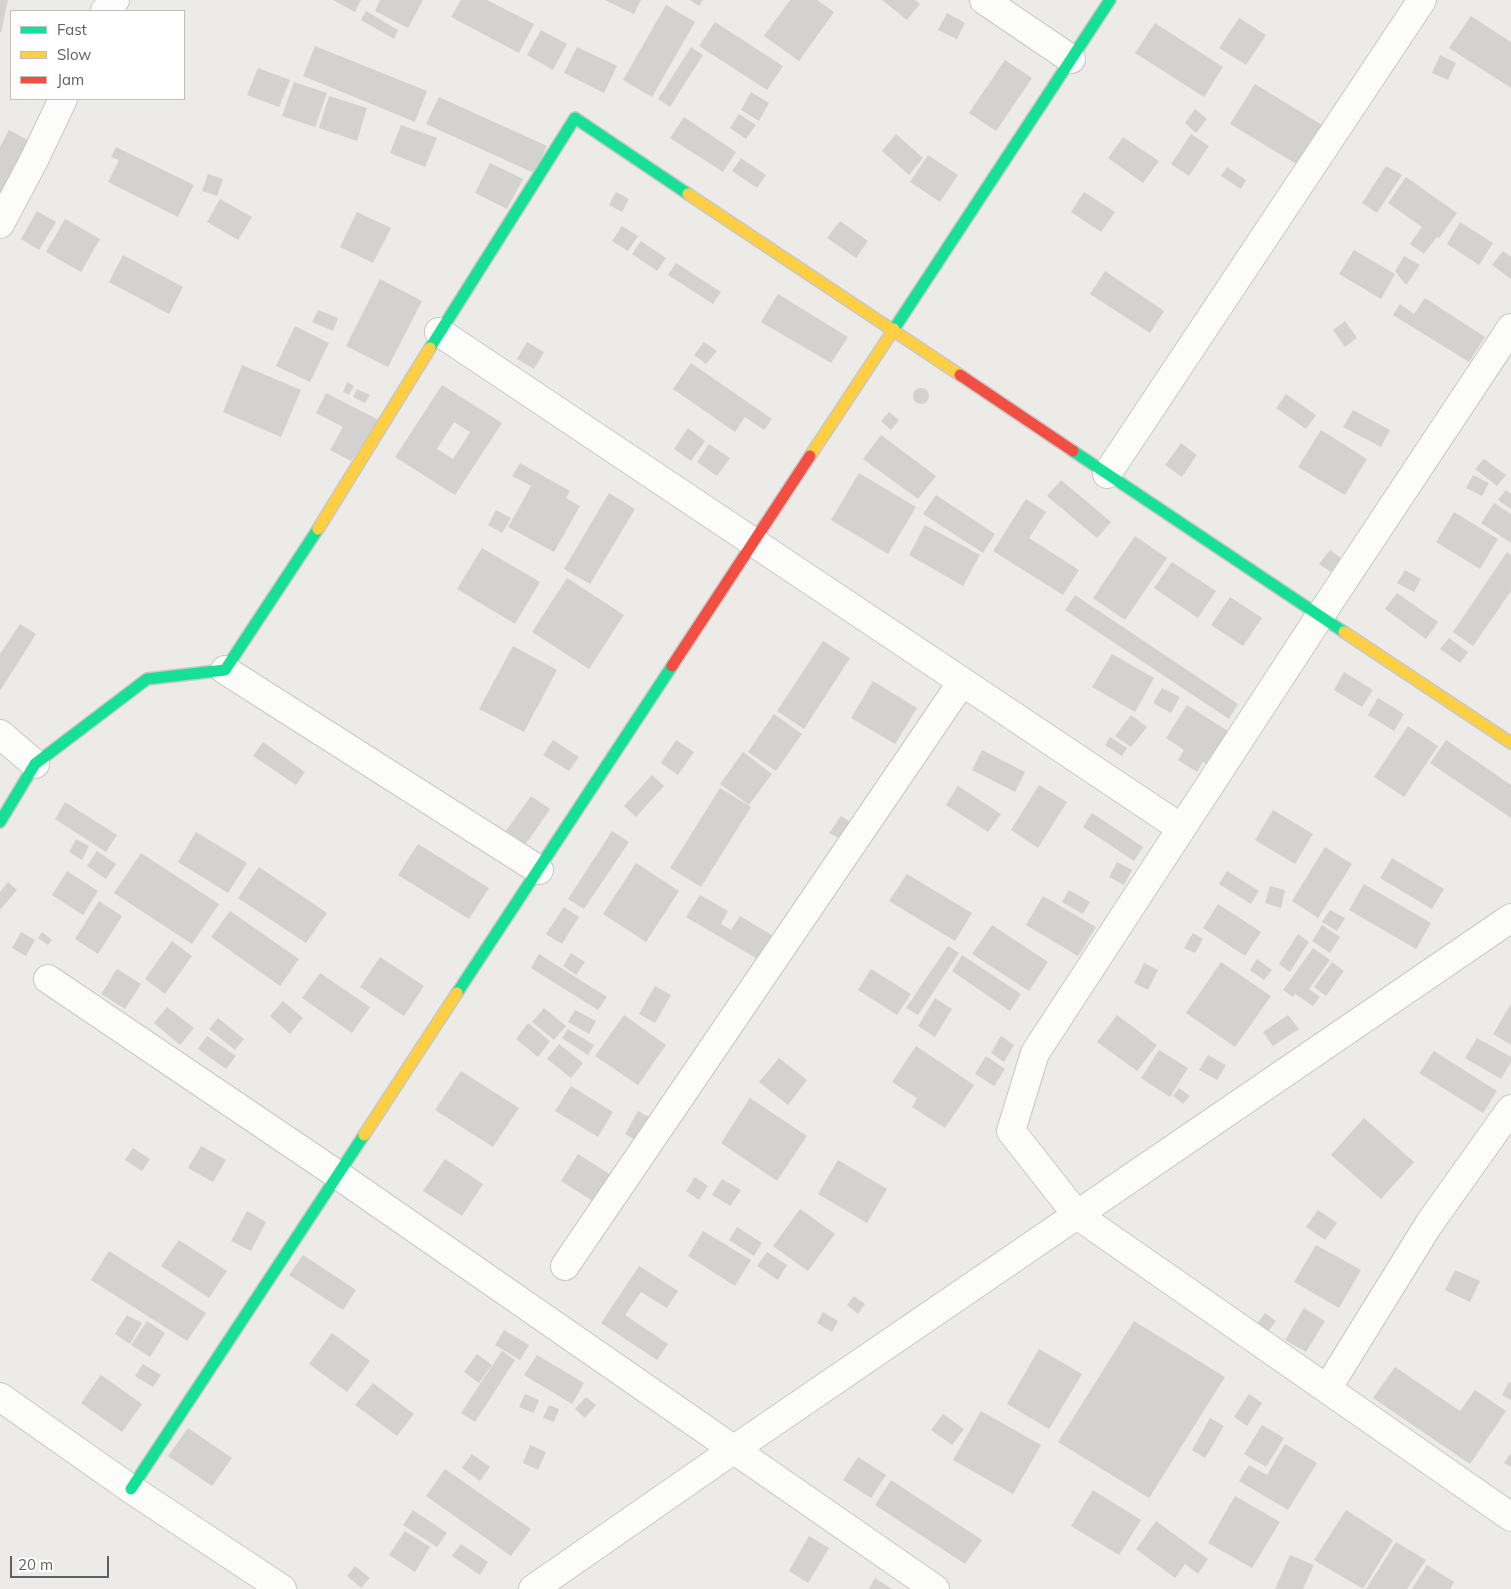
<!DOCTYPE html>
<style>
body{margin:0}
#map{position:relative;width:1511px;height:1589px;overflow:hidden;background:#ecebe7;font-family:Mulish,sans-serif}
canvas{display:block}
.legend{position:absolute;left:10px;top:10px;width:175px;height:90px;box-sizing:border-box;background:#fff;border:1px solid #bebfc1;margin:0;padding:6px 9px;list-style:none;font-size:15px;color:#5d6064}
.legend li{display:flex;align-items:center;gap:10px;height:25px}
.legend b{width:25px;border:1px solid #bebfc1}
.scale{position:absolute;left:10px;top:1556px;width:99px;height:22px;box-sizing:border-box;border:2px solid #5d6064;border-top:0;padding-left:6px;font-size:15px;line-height:18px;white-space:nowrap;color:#5d6064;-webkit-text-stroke:4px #fff;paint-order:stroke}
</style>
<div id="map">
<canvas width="1511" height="1589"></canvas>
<ul class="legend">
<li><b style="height:6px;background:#16e098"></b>Fast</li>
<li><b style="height:6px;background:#ffcf43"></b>Slow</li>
<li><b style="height:6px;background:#f24e42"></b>Jam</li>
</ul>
<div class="scale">20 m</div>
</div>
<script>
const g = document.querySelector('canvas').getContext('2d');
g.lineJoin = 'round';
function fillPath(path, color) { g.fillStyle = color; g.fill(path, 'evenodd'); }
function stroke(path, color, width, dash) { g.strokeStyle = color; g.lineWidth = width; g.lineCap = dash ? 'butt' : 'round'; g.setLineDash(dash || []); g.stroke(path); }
const building = new Path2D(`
 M0,0H8L1,32H0Z
 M333,0H361L355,12Z
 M380,0H423L408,28L375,11Z
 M461,0H487L534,24L519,53L451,17Z
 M605,0H641L634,14Z
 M690,0H703L699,6Z
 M790,0H817L834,12L799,61L764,36Z
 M882,0H915L920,4L907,20Z
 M666,5L695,22L652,97L623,80Z
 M366,11L398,30L394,39L361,20Z
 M947,13L965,23L957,39L938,30Z
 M1471,16L1511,42V88L1449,48Z
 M1239,18L1266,35L1246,65L1219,48Z
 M715,22L783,66L767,90L699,46Z
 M1155,23L1223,67L1204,97L1135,53Z
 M541,30L567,44L553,70L527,55Z
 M315,46L427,91L415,122L303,76Z
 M577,47L617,66L604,93L564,73Z
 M691,47L703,55L670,107L658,99Z
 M1440,55L1456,63L1448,80L1432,73Z
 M1005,60L1032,78L996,131L969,113Z
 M258,68L290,80L279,107L247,95Z
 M294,82L327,93L315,127L282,116Z
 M1255,84L1322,125L1298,165L1230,124Z
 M751,92L769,103L759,121L741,110Z
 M329,96L367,108L357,141L319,128Z
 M439,97L547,146L534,173L426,124Z
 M1195,109L1207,119L1196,133L1185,123Z
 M739,114L756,125L746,139L730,128Z
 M684,117L736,152L723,172L670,138Z
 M401,125L437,138L425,167L390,153Z
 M9,130L37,145L0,210V147Z
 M896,134L923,158L909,175L882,151Z
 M1191,134L1209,146L1189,176L1171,164Z
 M1123,137L1159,161L1143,183L1108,158Z
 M116,147L194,185L178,217L108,182L119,160L111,157Z
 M928,155L958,175L940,202L910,182Z
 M741,158L766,175L757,188L732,171Z
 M490,163L523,179L507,209L475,193Z
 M1386,166L1402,175L1377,213L1362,203Z
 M1227,167L1246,180L1241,189L1221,176Z
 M208,174L223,179L217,196L202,191Z
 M1406,177L1457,213L1439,238L1437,237L1424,254L1410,244L1422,227L1388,203Z
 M616,192L629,199L622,212L609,205Z
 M1084,192L1115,212L1101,232L1071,212Z
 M220,199L252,217L238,240L207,222Z
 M37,211L56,222L39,250L21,239Z
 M357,212L391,228L373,263L340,247Z
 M65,219L100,239L81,272L46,252Z
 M840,221L868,241L856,258L827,238Z
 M1460,222L1493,243L1479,265L1447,244Z
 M622,226L638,236L628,251L612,241Z
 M641,241L666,258L657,271L632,254Z
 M1354,250L1395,274L1381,299L1339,274Z
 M1503,251L1511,257V279L1492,265Z
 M123,255L183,287L169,314L109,282Z
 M1404,256L1420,265L1406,285L1395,271Z
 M676,263L721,292L713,304L668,275Z
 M1105,271L1164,311L1150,333L1090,294Z
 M380,279L422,301L388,367L346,346Z
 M778,294L848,337L831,363L761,322Z
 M1425,298L1485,337L1469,362L1393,315L1400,304L1414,314Z
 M318,310L338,318L333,331L312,322Z
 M1345,321L1357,338L1345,347L1333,330Z
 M295,326L329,343L310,382L276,366Z
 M527,342L544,352L534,369L517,359Z
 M704,342L717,351L706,364L694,355Z
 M691,363L772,419L764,430L745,417L735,432L673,389Z
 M242,365L301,390L281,437L223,412Z
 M347,382L354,386L349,395L343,392Z
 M442,385L502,423L455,495L395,457ZM454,422L470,432L453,459L437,449Z
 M913 396a8 8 0 1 1 16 0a8 8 0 1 1-16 0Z
 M357,389L370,395L365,403L353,397Z
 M326,393L379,420L351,461L330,450L343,427L316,413Z
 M1286,394L1316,415L1306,429L1276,408Z
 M1353,410L1390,430L1381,447L1343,427Z
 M889,412L899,420L891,430L881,421Z
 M688,428L705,441L691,461L674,449Z
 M1321,430L1367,459L1345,495L1298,467Z
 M881,435L936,476L918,499L863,459Z
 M1181,443L1197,455L1182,477L1165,465Z
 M709,444L730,458L717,476L697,462Z
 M1484,459L1506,475L1497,486L1475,469Z
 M520,463L570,491L566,498L580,506L554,552L508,527L531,486L512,476Z
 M859,473L916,507L888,554L831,520Z
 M1473,475L1489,483L1482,496L1466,488Z
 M1061,480L1111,522L1097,538L1047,496Z
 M1506,490L1511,494V509L1498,500Z
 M609,493L635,509L590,584L564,569Z
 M936,495L995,534L983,553L923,514Z
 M1026,499L1046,512L1029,538L1079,570L1063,595L993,551Z
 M1494,503L1511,514V543L1481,523Z
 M496,510L511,518L502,533L488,525Z
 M1454,512L1498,539L1480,569L1436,542Z
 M925,525L980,555L963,586L909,555Z
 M1135,536L1167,558L1125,620L1093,598Z
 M482,548L540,582L515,624L457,589Z
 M1330,550L1341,558L1331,572L1319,564Z
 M1507,552L1511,555V591L1473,646L1453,632Z
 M1172,562L1216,591L1198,618L1154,588Z
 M1405,570L1421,579L1414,592L1397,583Z
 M567,578L624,615L589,669L532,632Z
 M1397,593L1438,622L1426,639L1385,609Z
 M1075,595L1238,704L1229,719L1065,610Z
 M1230,597L1262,618L1243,646L1211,625Z
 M20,624L36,634L0,691V654Z
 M1449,638L1468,652L1460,663L1440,649Z
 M823,641L850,658L804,729L777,711Z
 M513,646L557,670L524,732L479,709Z
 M1112,654L1154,678L1135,712L1092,687Z
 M1344,672L1373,690L1362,707L1334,690Z
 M873,681L917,708L895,744L851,718Z
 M1162,688L1180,697L1171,713L1153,703Z
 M1378,698L1404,714L1394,731L1368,715Z
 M1187,705L1231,733L1210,766L1203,762L1197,772L1178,760L1184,750L1166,738Z
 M774,714L802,734L776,771L748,752Z
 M1131,715L1147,727L1131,747L1115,736Z
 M1408,726L1438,746L1404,797L1374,777Z
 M1110,737L1127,748L1122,756L1105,745Z
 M553,740L579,757L569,771L543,755Z
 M676,740L694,752L678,775L661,763Z
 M1446,740L1511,785V818L1430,763Z
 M263,742L305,772L296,785L253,756Z
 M982,750L1025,772L1015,792L972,770Z
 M743,752L772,774L749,805L720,784Z
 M652,775L664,786L636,817L624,806Z
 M1039,785L1067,802L1038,848L1011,830Z
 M958,786L1001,814L988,832L946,805Z
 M720,788L751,807L701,887L670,868Z
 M531,796L550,809L525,845L506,831Z
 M65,802L117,835L106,852L55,819Z
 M1273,810L1313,834L1295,864L1255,840Z
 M1092,813L1143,847L1134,861L1083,827Z
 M841,816L853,824L842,840L829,833Z
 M612,831L629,842L584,909L568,899Z
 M196,832L247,863L228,893L178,862Z
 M76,839L89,846L82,860L69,852Z
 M418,844L489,888L469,919L398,875Z
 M1325,847L1352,864L1318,918L1292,901Z
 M97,851L116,864L106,879L87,866Z
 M141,853L219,904L192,944L114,893Z
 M1392,858L1444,889L1432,909L1380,878Z
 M1117,862L1132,870L1124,885L1109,877Z
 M636,863L679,891L646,942L603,914Z
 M259,867L327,913L306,943L238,898Z
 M67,871L98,891L83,915L52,895Z
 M1227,871L1259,891L1251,904L1219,884Z
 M907,874L972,913L955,941L889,901Z
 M8,882L17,890L0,910V892Z
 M1364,884L1431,923L1416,949L1349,910Z
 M1270,886L1285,890L1281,908L1265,903Z
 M1069,890L1090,902L1083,914L1062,902Z
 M700,895L728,911L721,924L731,930L740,916L780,940L766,964L686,917Z
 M1043,896L1096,927L1078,956L1026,925Z
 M99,901L122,916L98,954L75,939Z
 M1218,904L1261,932L1245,956L1203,928Z
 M564,907L579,917L562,944L546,934Z
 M1330,910L1345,918L1337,931L1322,922Z
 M230,911L299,959L280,986L211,937Z
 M992,925L1048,962L1029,991L972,954Z
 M1322,925L1340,937L1330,953L1312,941Z
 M21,932L35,940L26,956L12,948Z
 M42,932L52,940L48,945L38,938Z
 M1193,933L1203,939L1195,953L1184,948Z
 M1298,934L1309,942L1290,972L1279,964Z
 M172,941L192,956L165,994L145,979Z
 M948,946L959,953L918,1015L906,1008Z
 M1313,948L1330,960L1309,989L1320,997L1313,1006L1295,994L1293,997L1283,990Z
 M571,953L585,962L576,975L563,966Z
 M539,954L607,997L598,1010L531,968Z
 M962,955L1021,994L1010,1011L952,971Z
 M380,957L424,986L404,1016L360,987Z
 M1257,959L1272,970L1264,980L1250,970Z
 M1221,962L1271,996L1235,1047L1186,1013Z
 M1332,962L1344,971L1326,996L1314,987Z
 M1144,963L1158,970L1148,990L1134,983Z
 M117,969L141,984L125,1009L101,994Z
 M871,969L911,994L897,1015L858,990Z
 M320,973L370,1007L352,1033L302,998Z
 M655,986L671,995L655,1023L639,1014Z
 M935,998L952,1009L935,1037L918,1026Z
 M283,1001L303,1018L290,1034L270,1016Z
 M1511,1004V1045L1493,1034Z
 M167,1007L194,1028L180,1045L154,1023Z
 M544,1008L566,1026L554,1040L532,1022Z
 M575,1010L596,1021L589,1034L568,1022Z
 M624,1015L666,1045L638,1085L595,1056Z
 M1117,1015L1157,1045L1137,1071L1097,1042Z
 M1288,1015L1299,1029L1273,1046L1263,1032Z
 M218,1018L244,1039L235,1050L209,1029Z
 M528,1023L550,1041L538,1057L516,1039Z
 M568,1029L594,1045L588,1055L562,1038Z
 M207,1036L236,1056L226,1069L198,1049Z
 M1001,1036L1014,1045L1004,1062L991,1053Z
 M1477,1038L1511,1057V1062L1501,1079L1465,1058Z
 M559,1044L583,1063L571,1078L547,1059Z
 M916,1046L974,1085L945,1128L912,1107L917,1098L892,1082Z
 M1159,1050L1188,1068L1170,1097L1141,1078Z
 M1434,1051L1497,1091L1483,1113L1419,1073Z
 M1208,1055L1226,1065L1217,1080L1199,1070Z
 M986,1056L1005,1069L994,1086L975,1074Z
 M779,1058L807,1080L788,1105L759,1082Z
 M461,1071L519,1108L493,1147L435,1110Z
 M571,1086L613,1112L598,1137L555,1111Z
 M1179,1088L1190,1096L1183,1104L1173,1096Z
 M750,1098L807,1136L777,1181L721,1143Z
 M638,1111L653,1119L639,1142L625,1134Z
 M1364,1118L1414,1162L1381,1199L1331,1155Z
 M201,1146L226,1160L213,1182L188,1168Z
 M133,1148L150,1159L142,1171L125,1160Z
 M578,1154L622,1182L604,1208L561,1181Z
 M445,1159L483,1184L462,1216L423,1191Z
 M838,1160L887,1189L867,1223L818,1194Z
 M695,1177L708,1186L699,1200L686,1191Z
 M722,1179L741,1190L730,1206L712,1195Z
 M800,1209L835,1234L808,1271L773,1246Z
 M1318,1210L1337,1223L1325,1240L1306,1227Z
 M247,1211L266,1222L251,1251L231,1241Z
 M737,1227L762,1243L754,1256L729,1240Z
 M703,1231L751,1260L735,1286L688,1256Z
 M179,1240L227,1271L209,1298L161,1266Z
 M1316,1245L1361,1270L1339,1308L1294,1282Z
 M109,1251L206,1313L187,1341L91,1280Z
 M767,1252L787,1265L778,1280L757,1266Z
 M303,1255L356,1290L343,1310L289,1275Z
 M639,1266L678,1291L667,1308L641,1292L625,1315L668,1344L657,1360L601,1323Z
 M1455,1270L1480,1281L1470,1302L1445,1290Z
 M854,1296L865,1304L858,1314L847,1305Z
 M1304,1308L1325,1321L1306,1352L1285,1340Z
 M823,1312L838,1321L832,1332L817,1323Z
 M1265,1313L1276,1321L1265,1336L1254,1328Z
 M127,1315L142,1323L130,1344L115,1334Z
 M147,1321L165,1333L150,1357L131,1345Z
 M1134,1321L1225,1377L1149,1498L1058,1442Z
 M504,1330L529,1345L520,1360L495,1345Z
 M332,1333L370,1361L347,1392L309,1364Z
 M1039,1349L1082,1374L1049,1429L1007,1404Z
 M502,1351L515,1360L475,1422L461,1413Z
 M477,1354L492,1365L479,1383L464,1372Z
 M537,1355L584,1383L572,1404L524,1375Z
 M143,1364L161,1375L153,1387L135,1376Z
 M1395,1367L1460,1411L1475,1390L1506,1411L1470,1464L1373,1398Z
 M101,1375L142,1404L122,1432L81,1403Z
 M1509,1382L1511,1383V1400L1502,1395Z
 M373,1383L414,1414L397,1436L355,1405Z
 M525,1394L539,1400L534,1413L519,1407Z
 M1249,1394L1262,1403L1247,1426L1234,1417Z
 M586,1397L596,1405L585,1418L575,1409Z
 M549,1405L559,1409L554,1422L543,1418Z
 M981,1411L1041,1445L1013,1494L953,1460Z
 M943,1414L964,1429L952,1445L931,1430Z
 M1210,1418L1224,1426L1205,1458L1192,1450Z
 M1262,1425L1284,1438L1266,1467L1244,1454Z
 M188,1428L232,1458L212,1486L168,1456Z
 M1285,1444L1317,1463L1288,1510L1239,1481L1249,1465L1267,1475Z
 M530,1445L546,1452L538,1470L523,1463Z
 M1511,1453V1467L1504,1463Z
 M472,1454L490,1467L480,1481L462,1468Z
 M858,1457L886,1475L871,1498L843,1480Z
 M445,1469L531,1529L511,1556L426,1496Z
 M891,1480L982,1540L965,1564L875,1505Z
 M1093,1490L1141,1520L1119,1555L1071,1526Z
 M1235,1496L1280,1522L1252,1568L1208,1543Z
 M413,1510L447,1533L437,1547L403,1525Z
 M1346,1510L1393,1540L1363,1589L1314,1560Z
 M1156,1521L1208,1559L1198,1574L1185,1564L1175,1578L1136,1549Z
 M405,1531L430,1547L415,1572L389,1555Z
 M809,1536L829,1548L808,1583L789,1571Z
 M1396,1542L1426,1560L1407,1589H1366Z
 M461,1544L488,1562L480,1575L452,1556Z
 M1290,1555L1314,1565L1303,1589H1275Z
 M1427,1565L1454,1582L1450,1589H1412Z
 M355,1566L370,1578L361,1588L347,1576Z
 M875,1578L892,1589H869Z`);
const street = new Path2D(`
 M984,0L1071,59
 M105,11L115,0
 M0,224L34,160L63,99
 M1511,328L1320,616L1035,1053L1011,1131L1077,1215L1511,1517
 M439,332L1181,828
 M1107,474L1422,0
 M225,670L539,870
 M0,734L35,764
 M48,979L338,1175L935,1589
 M565,1266L962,682
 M1327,1389L1429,1224L1511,1109
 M0,1397L131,1489L282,1589
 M533,1589L733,1450L1511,918`);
const fast = new Path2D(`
 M894,329L1110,0
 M430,348L575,118L688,194
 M1073,451L1344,632
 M0,822L35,764L147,679L225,670L318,529
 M457,993L672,666
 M131,1489L364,1135`);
const slow = new Path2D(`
 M688,194L960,375
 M810,456L894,329
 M318,529L430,348
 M1344,632L1511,743
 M364,1135L457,993`);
const jam = new Path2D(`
 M960,375L1073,451
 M672,666L810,456`);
fillPath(building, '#d3d2d0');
stroke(street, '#c8c7c7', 30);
stroke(fast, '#c7c7c8', 14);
stroke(slow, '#c7c7c8', 14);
stroke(jam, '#c7c7c8', 14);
stroke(street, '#fcfcfb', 28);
stroke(fast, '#16e098', 11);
stroke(slow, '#ffcf43', 11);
stroke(jam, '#f24e42', 11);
</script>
